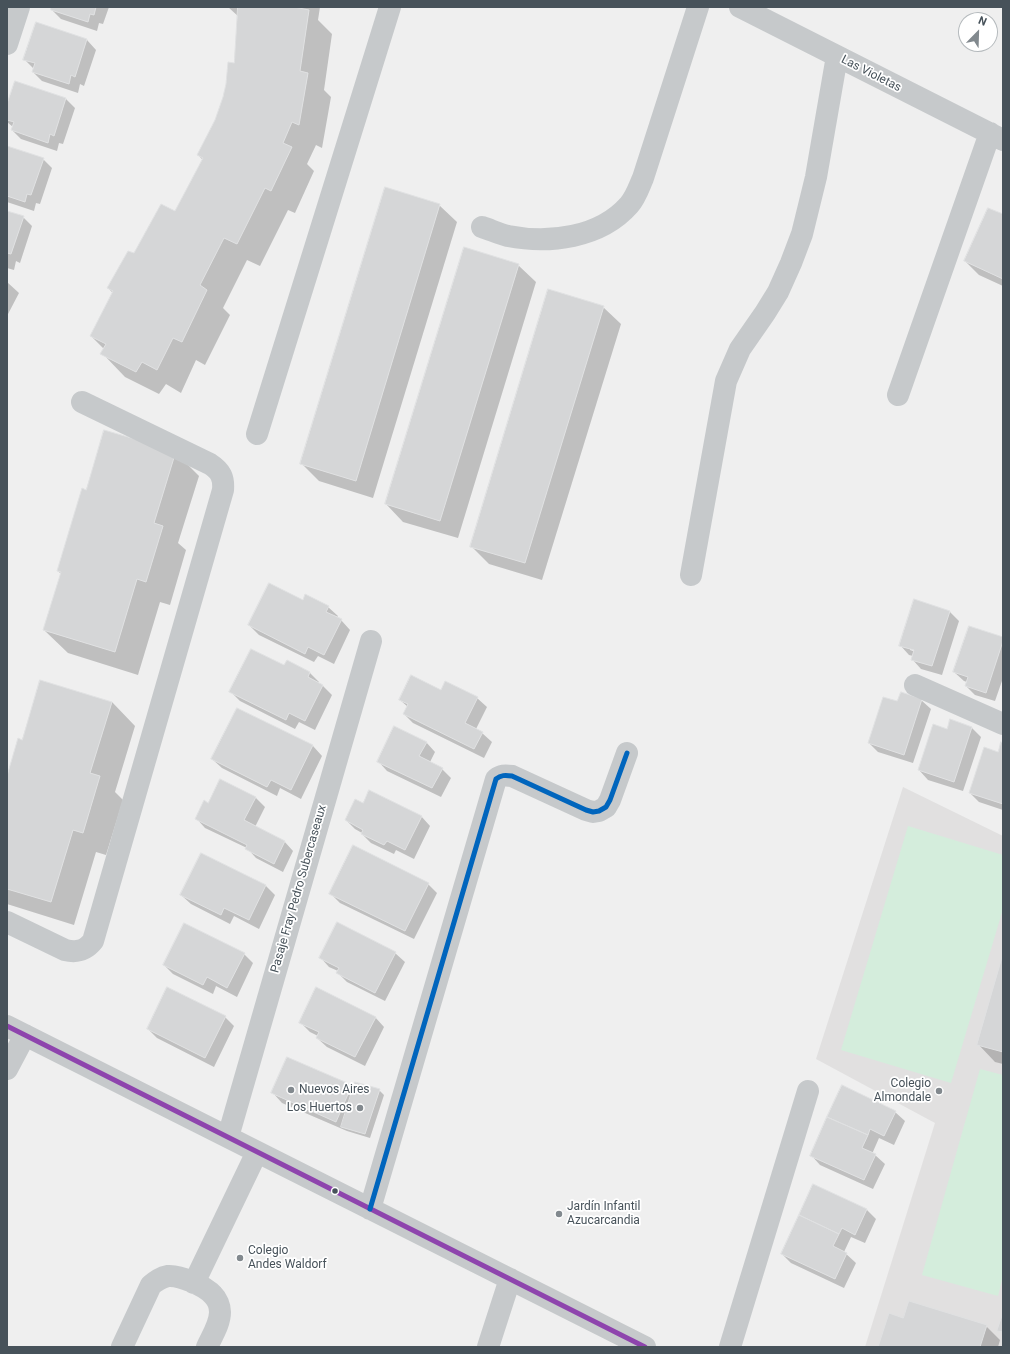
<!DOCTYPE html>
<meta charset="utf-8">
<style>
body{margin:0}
#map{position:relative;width:1010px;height:1354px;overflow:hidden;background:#efefef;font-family:Roboto,sans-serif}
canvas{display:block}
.frame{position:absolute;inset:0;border:8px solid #47525a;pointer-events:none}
.north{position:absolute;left:958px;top:12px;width:40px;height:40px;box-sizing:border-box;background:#fff;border:1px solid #b5babd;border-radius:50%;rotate:23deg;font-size:11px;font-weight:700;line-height:16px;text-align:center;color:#47525a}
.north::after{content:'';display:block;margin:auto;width:14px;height:18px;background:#82898e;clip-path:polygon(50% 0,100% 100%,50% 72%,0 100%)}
</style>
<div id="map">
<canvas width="1010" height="1354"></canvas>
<div class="frame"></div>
<div class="north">N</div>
</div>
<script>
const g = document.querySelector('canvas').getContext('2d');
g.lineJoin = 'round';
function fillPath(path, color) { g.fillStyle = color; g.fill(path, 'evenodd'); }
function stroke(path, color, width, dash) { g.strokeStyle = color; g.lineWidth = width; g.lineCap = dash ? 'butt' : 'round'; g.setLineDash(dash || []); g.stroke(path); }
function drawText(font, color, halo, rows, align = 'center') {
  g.font = font + ' Roboto,sans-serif'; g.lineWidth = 3.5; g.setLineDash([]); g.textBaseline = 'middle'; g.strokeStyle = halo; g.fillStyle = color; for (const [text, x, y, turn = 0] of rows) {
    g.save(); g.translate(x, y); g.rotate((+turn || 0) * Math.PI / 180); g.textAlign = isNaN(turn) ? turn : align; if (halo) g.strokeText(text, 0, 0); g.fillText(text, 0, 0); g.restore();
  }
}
const education = new Path2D(`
 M903,787L1003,836V1347H865L935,1123L816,1059Z`);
const green = new Path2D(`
 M908,826L1003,855V909L951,1083L841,1050Z
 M980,1069L1003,1075V1276L998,1296L922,1275Z`);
const shadow = new Path2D(`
 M52,7H109L103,24L99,23L97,31L61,19L52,10Z
 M228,7H320L318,20L332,34L324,90L331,97L322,148L316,145L307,164L314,171L295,213L288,210L260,266L247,260L223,308L230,315L205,365L196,360L181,393L166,384L159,394L125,377L102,353L104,349L91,336L113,293L108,288L135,255L176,212L203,160L198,155L216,120L235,64L239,17Z
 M36,24L87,40L96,50L84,86L80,84L78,93L42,81L33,72L34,69L25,60Z
 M15,82L66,99L75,108L63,144L59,143L57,151L21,139L12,130L13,127L7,122V108Z
 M7,147L43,159L52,168L40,204L36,203L34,211L7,202Z
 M439,205L457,222L373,498L319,481L301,463Z
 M7,212L23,217L32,226L20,263L16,261L14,270L7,268Z
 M1003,216V286L979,275L965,261Z
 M518,265L536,282L458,538L403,522L386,504Z
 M7,282L19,293L7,316Z
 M603,307L621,324L542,580L489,564L471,546Z
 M175,452L199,476L178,543L186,550L170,605L160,602L138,675L68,653L44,630L61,574L58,571L86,491Z
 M303,601L328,607L338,616L337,618L341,620L350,630L334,664L318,656L314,662L259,635L249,625Z
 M950,612L959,621L942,675L921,669L912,659L913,656L909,655L900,645ZM910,648L919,651V653L910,650Z
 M1003,638V678L995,701L975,695L966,686L967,682L964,681L954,672Z
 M284,667L310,673L319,682L318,684L323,686L332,695L315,730L299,722L295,729L240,701L230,691Z
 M441,691L477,698L487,707L476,729L482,733L492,742L484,758L413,723L404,714L408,707L400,700Z
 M921,700L931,709L913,763L878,752L869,743L898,703Z
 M112,702L135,726L115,792L123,800L106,855L96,852L74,925L7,904V780Z
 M237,709L313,746L322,756L301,799L280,788L277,796L222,768L212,759Z
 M971,727L981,737L963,791L928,780L919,770L948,730Z
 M426,742L435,752L430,762L442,769L451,778L441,797L387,771L378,761Z
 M1003,744V810L979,802L970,793L999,753Z
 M220,781L256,798L265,807L255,827L284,841L293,851L283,872L256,858L247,848L205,828L196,818L209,804Z
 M363,804L421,816L430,826L414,859L396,850L394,854L371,843L362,834V833L355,829L346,820Z
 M202,854L266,886L275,895L259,929L234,916L230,924L191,904L181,895Z
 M428,884L437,893L414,939L340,903L331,894Z
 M395,953L405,962L385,1001L347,982L338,973V971L329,967L320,957Z
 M244,954L253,963L237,997L216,986L213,994L173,974L164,965Z
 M1003,958V1064L995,1062L978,1044Z
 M225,1017L234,1026L214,1067L157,1038L148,1029Z
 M375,1017L384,1027L365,1066L327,1047L317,1038L318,1036L310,1032L300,1022Z
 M351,1086L354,1089L379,1090L384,1095L370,1138L347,1131L282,1103L273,1093Z
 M895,1112L905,1121L894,1145L879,1138L872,1154L875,1155L885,1164L873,1189L820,1165L811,1155Z
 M814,1186L867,1210L876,1219L865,1243L851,1237L844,1252L856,1263L844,1288L791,1263L782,1254Z
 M904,1319L986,1326L1000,1340L998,1347H879Z`);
const building = new Path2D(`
 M51,7H96L94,15L90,14L88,22L51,10Z
 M238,7H294L309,10L300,71L308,73L299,125L292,122L283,143L292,147L271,191L265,188L237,244L224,238L200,285L207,290L182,342L173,338L157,370L142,362L136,372L100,354L106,344L90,336L113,291L107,288L128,251L134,253L161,204L175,211L203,158L197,155L215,120L223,97L226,84L228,62L234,63Z
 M36,22L87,39L75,77L71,75L69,84L32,72L35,63L23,60Z
 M15,81L66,98L54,136L50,134L48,143L11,130L14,122L7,120V104Z
 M7,146L44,158L31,195L27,194L25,202L7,196Z
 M385,187L440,204L356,481L300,464Z
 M988,208L1003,214V279L964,261Z
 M7,211L24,216L11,254L7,253Z
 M464,247L519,264L440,521L385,504Z
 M548,289L604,306L525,563L470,547Z
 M104,430L176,451L154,523L163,526L146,582L137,579L115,652L43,630L61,572L57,571L82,488L86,490Z
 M269,583L303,600L305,594L329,606L326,612L342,619L324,655L308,647L305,654L248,625Z
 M914,599L950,611L932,666L911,660L914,650L899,646Z
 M969,626L1003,637V641L986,693L965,686L968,677L953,672Z
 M251,649L284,665L287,660L310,672L308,677L323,685L305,721L289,713L286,720L229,692Z
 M411,675L441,690L445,681L478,697L465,723L483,732L474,749L403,714L408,704L399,700Z
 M40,680L112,702L90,773L100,776L83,833L73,830L51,902L7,889V776L18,738L22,740Z
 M901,692L922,699L904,755L868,743L883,697L897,701Z
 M237,708L313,745L291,790L271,780L267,787L211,759Z
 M950,719L972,727L954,782L918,770L933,724L947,729Z
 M394,726L427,742L419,756L443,768L432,788L377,762Z
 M1001,742L1003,743V804L969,793L984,747L998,752Z
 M220,779L256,797L244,820L285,841L274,864L245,849L247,845L195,819L204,800L208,803Z
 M369,790L422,816L405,850L387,841L384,845L361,834L363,830L345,820L355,799L363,803Z
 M353,845L429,883L405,931L329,894Z
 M201,853L266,885L249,920L224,908L221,915L180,895Z
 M337,922L396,952L375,993L336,973L339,968L319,958Z
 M184,923L245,953L227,988L207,977L203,985L163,965Z
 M1003,954V1052L977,1045Z
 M167,987L226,1016L205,1058L147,1029Z
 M316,987L376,1017L355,1057L316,1038L319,1032L299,1023Z
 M287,1057L352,1085L336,1122L271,1093Z
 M355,1082L380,1089L365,1134L341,1127Z
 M842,1085L896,1111L884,1136L870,1129L868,1135L827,1117Z
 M827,1117L868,1135L862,1148L876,1154L864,1180L810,1156Z
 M813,1184L867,1209L855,1235L842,1228L839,1234L799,1215Z
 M799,1215L839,1234L833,1246L847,1253L835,1279L781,1254Z
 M909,1301L987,1325L980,1347H878L889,1313L903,1318Z
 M1003,1313V1332L997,1331Z`);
const minor = new Path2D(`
 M740,7L1003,140
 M7,44L19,7
 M482,227C491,230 500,234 508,236C549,244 600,238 629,205C636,197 639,187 643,178L698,7
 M898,395L990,133
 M257,434L390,7
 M691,575L726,381L740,349L765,313L778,292L791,263L802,234L816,177L837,56
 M915,685L1003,724
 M7,922L65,950C77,953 85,951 93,941L223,490C224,478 221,471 210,464L82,402
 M7,1026L645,1347
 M7,1069L25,1035
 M228,1137L371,641
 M370,1209L496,779C501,775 505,775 512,776L586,810L593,812L599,811L606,807L610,800L627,753
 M194,1283L257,1152
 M122,1347L151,1285C156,1281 161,1277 168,1276C180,1275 205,1286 213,1295C217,1299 220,1306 220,1312C220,1324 212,1336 207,1347
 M488,1347L510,1279
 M730,1347L808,1091`);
const bus1 = new Path2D(`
 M7,1026L645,1347`);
const bus2 = new Path2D(`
 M370,1209L496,779C501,775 505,775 512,776L586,810L593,812L599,811L606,807L610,800L627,753`);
const markers = [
 [291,1090,4,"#82898e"],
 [939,1091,4,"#82898e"],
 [360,1108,4,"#82898e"],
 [335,1191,3.5,"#47525a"],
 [559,1214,4,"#82898e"],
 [240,1258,4,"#82898e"]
];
const streetNames = [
 ["Las Violetas",871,74,27],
 ["Pasaje Fray Pedro Subercaseaux",299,889,-74]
];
const poiNames = [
 ["Colegio",931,1084,"right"],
 ["Almondale",931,1098,"right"],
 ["Nuevos Aires",299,1090],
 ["Los Huertos",352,1108,"right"],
 ["Jardín Infantil",567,1207],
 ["Azucarcandia",567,1221],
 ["Colegio",248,1251],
 ["Andes Waldorf",248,1265]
];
fillPath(education, '#e1e0e0');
fillPath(green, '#d4eddc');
fillPath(shadow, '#0003');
fillPath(building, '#d5d6d7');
stroke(building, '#e0e1e2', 1);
stroke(minor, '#c6c9cb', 22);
stroke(bus1, '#8e44ad', 5);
stroke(bus2, '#0065bd', 5);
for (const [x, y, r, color] of markers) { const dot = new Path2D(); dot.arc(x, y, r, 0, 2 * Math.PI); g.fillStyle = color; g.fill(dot); stroke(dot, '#fff', 1.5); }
drawText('12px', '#47525a', '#fff', streetNames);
drawText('12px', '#47525a', '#fff', poiNames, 'left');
</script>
